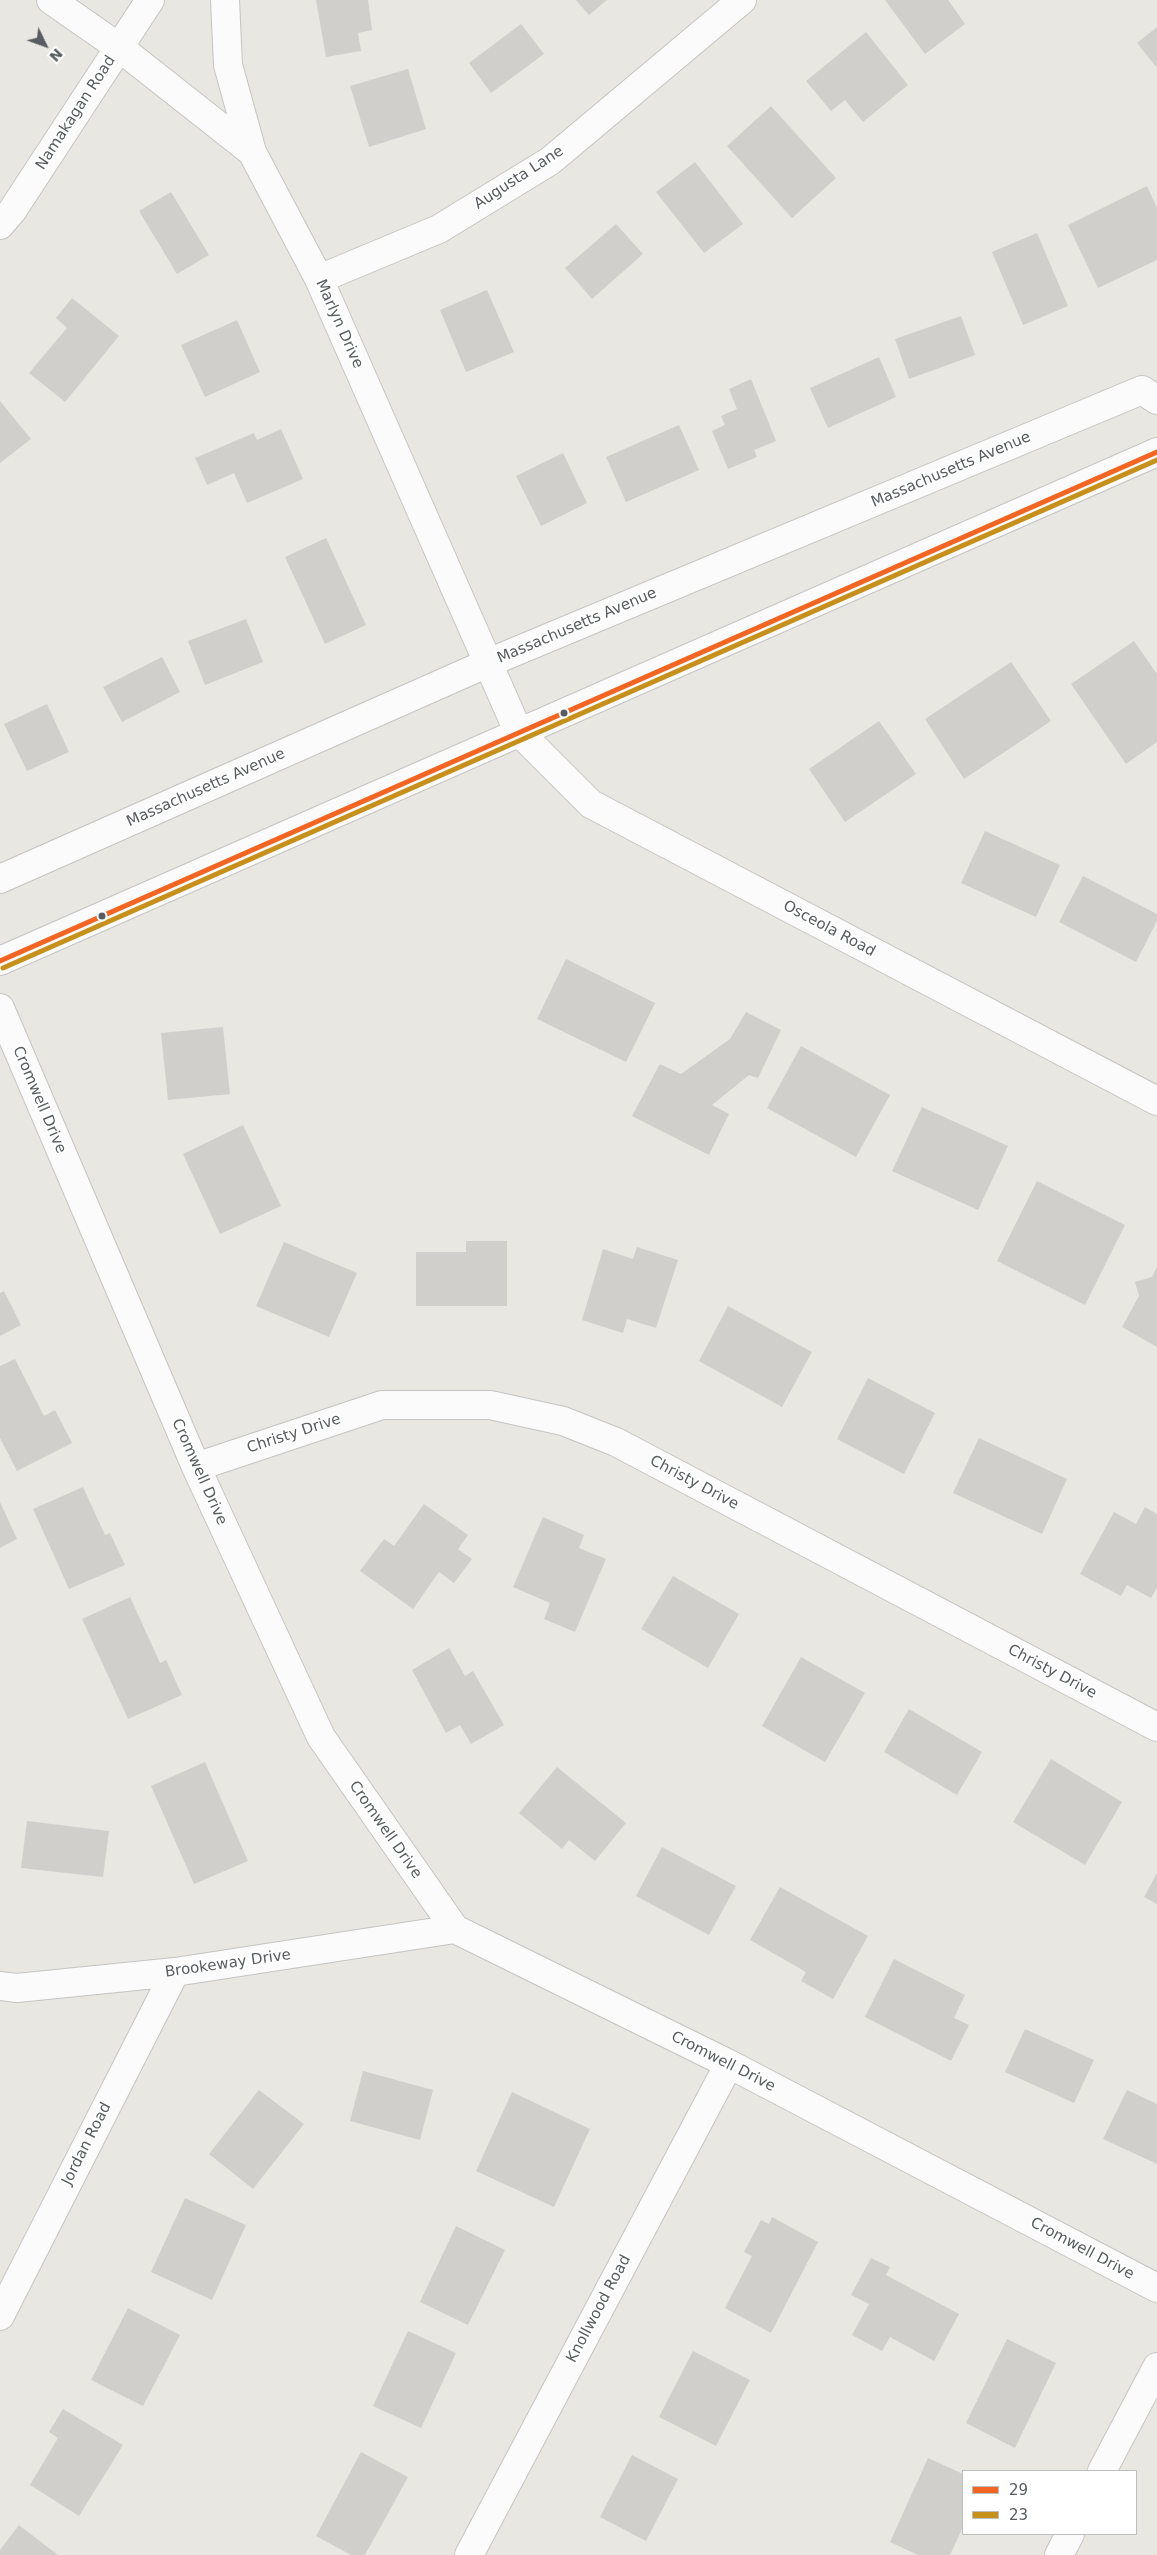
<!DOCTYPE html>
<style>
body{margin:0}
#map{position:relative;width:1157px;height:2555px;overflow:hidden;background:#e8e7e2;font-family:"DejaVu Sans",sans-serif}
canvas{display:block}
.legend{position:absolute;left:962px;top:2470px;width:175px;height:65px;box-sizing:border-box;background:#fff;border:1px solid #bcbebf;margin:0;padding:6px 9px;list-style:none;font-size:15px;color:#585c60}
.legend li{display:flex;align-items:center;gap:10px;height:25px}
.legend b{width:25px;border:1px solid #bcbebf}
.north{position:absolute;left:20px;top:20px;width:50px;height:50px;-webkit-text-stroke:4px #fff;paint-order:stroke;rotate:132deg;font-size:14px;font-weight:700;line-height:20px;text-align:center;color:#585c60}
.north::after{content:'';display:block;margin:auto;width:18px;height:22px;background:#585c60;clip-path:polygon(50% 0,100% 100%,50% 72%,0 100%)}
</style>
<div id="map">
<canvas width="1157" height="2555"></canvas>
<ul class="legend">
<li><b style="height:6px;background:#f26522"></b>29</li>
<li><b style="height:6px;background:#c7901d"></b>23</li>
</ul>
<div class="north">N</div>
</div>
<script>
const g = document.querySelector('canvas').getContext('2d');
g.lineJoin = 'round';
function fillPath(path, color) { g.fillStyle = color; g.fill(path, 'evenodd'); }
function stroke(path, color, width, dash) { g.strokeStyle = color; g.lineWidth = width; g.lineCap = dash ? 'butt' : 'round'; g.setLineDash(dash || []); g.stroke(path); }
function drawText(font, color, halo, rows, align = 'center') {
  g.font = font + ' "DejaVu Sans",sans-serif'; g.lineWidth = 4; g.setLineDash([]); g.textBaseline = 'middle'; g.strokeStyle = halo; g.fillStyle = color; for (const [text, x, y, turn = 0] of rows) {
    g.save(); g.translate(x, y); g.rotate((+turn || 0) * Math.PI / 180); g.textAlign = isNaN(turn) ? turn : align; if (halo) g.strokeText(text, 0, 0); g.fillText(text, 0, 0); g.restore();
  }
}
const building = new Path2D(`
 M316,0H368L372,30L358,33L361,51L326,57Z
 M576,0H607L589,15Z
 M885,0H948L965,24L925,54Z
 M521,24L544,54L491,93L469,63Z
 M1157,27V68L1137,43Z
 M866,32L908,85L863,122L845,100L831,111L806,81Z
 M408,69L426,129L369,147L350,86Z
 M771,106L836,178L792,218L727,146Z
 M695,162L743,224L704,253L656,192Z
 M1147,186L1157,208V260L1098,288L1068,225Z
 M171,192L209,255L177,274L139,211Z
 M616,224L643,254L592,299L565,268Z
 M1037,233L1068,306L1023,325L992,252Z
 M487,290L514,352L466,372L440,310Z
 M72,298L119,336L65,402L29,373L67,328L56,318Z
 M961,316L975,355L909,379L895,339Z
 M237,320L260,372L205,397L181,345Z
 M879,357L896,397L828,428L810,388Z
 M751,379L776,441L754,450L757,457L728,469L712,431L725,425L721,416L737,409L729,389Z
 M0,401L31,439L0,463Z
 M679,425L699,470L626,502L606,457Z
 M281,429L303,479L247,503L234,473L207,485L195,458L254,433L257,440Z
 M563,453L587,503L541,526L516,476Z
 M326,538L366,625L325,644L285,557Z
 M246,619L263,662L205,685L188,641Z
 M1134,641L1157,674V742L1126,764L1071,684Z
 M162,657L180,692L122,722L103,687Z
 M1011,662L1051,721L964,779L925,719Z
 M47,704L69,752L27,771L4,724Z
 M879,721L916,774L845,822L809,769Z
 M985,831L1060,865L1036,917L961,883Z
 M1083,876L1157,914V921L1136,962L1059,922Z
 M566,959L655,1003L626,1062L537,1019Z
 M746,1012L781,1030L758,1078L749,1075L712,1105L729,1114L709,1155L632,1116L660,1064L681,1074L730,1039Z
 M223,1027L230,1094L168,1100L161,1033Z
 M801,1046L890,1095L856,1157L767,1108Z
 M922,1107L1008,1146L978,1210L892,1171Z
 M243,1125L281,1206L220,1234L183,1154Z
 M1037,1181L1125,1225L1085,1305L997,1261Z
 M466,1241H507V1306H416V1252H466Z
 M284,1242L357,1273L329,1337L256,1306Z
 M637,1247L678,1260L656,1328L627,1319L623,1333L582,1320L603,1249L633,1259Z
 M1157,1267V1347L1122,1327L1139,1296L1135,1282L1152,1277Z
 M4,1291L21,1325L0,1336V1293Z
 M728,1306L812,1352L782,1407L699,1361Z
 M15,1359L44,1416L55,1410L72,1443L17,1471L0,1438V1366Z
 M868,1378L935,1413L904,1474L837,1439Z
 M979,1438L1067,1479L1042,1534L953,1493Z
 M83,1487L105,1535L110,1533L125,1565L69,1589L33,1509Z
 M0,1502L17,1539L0,1548Z
 M424,1504L468,1535L458,1549L472,1559L454,1583L439,1572L413,1609L360,1571L384,1539L394,1546Z
 M1145,1507L1157,1514V1588L1151,1598L1127,1585L1121,1596L1080,1574L1114,1512L1136,1524Z
 M543,1517L584,1535L579,1548L606,1559L575,1632L544,1619L550,1603L513,1587Z
 M673,1576L739,1614L708,1668L641,1629Z
 M130,1597L160,1663L166,1660L182,1695L128,1719L82,1619Z
 M449,1648L465,1676L473,1671L504,1725L471,1744L460,1725L446,1733L412,1670Z
 M801,1657L865,1693L825,1762L762,1726Z
 M909,1709L982,1752L957,1795L884,1752Z
 M1051,1759L1122,1802L1085,1865L1013,1822Z
 M205,1762L248,1861L194,1884L151,1786Z
 M557,1767L626,1823L595,1861L569,1840L562,1849L519,1813Z
 M27,1821L109,1831L103,1877L21,1868Z
 M662,1847L736,1886L709,1935L636,1896Z
 M1157,1873V1904L1144,1897Z
 M780,1887L868,1936L833,1999L801,1981L806,1972L750,1940Z
 M894,1959L965,1995L954,2018L969,2025L951,2061L865,2017Z
 M1025,2029L1094,2060L1074,2103L1005,2072Z
 M363,2071L433,2090L420,2140L350,2121Z
 M259,2090L304,2124L253,2189L209,2154Z
 M1127,2090L1157,2104V2164L1103,2139Z
 M512,2092L590,2129L554,2207L476,2171Z
 M185,2198L246,2225L212,2300L151,2272Z
 M772,2217L818,2242L771,2333L725,2308L752,2256L744,2252L761,2220L769,2224Z
 M456,2226L505,2250L468,2325L420,2302Z
 M871,2258L890,2267L886,2275L959,2314L934,2361L890,2337L882,2351L852,2335L869,2304L851,2295Z
 M128,2308L180,2335L143,2406L91,2380Z
 M408,2331L456,2353L421,2428L373,2406Z
 M1007,2339L1056,2363L1015,2448L966,2423Z
 M693,2351L750,2380L716,2446L659,2417Z
 M63,2409L123,2445L79,2516L30,2485L58,2438L49,2432Z
 M361,2452L408,2477L365,2555H351L316,2536Z
 M632,2455L678,2479L646,2541L600,2517Z
 M928,2458L963,2474V2527L950,2555H918L890,2542Z
 M19,2525L58,2555H0V2550Z`);
const street = new Path2D(`
 M51,0L120,48L252,152L319,279L518,731L591,804L1157,1101
 M225,0L228,65L252,152
 M0,225L12,211L150,0
 M319,279L439,229L550,161L742,0
 M0,879L488,663L1142,390L1157,400
 M0,1008L196,1467L321,1737L455,1929L729,2064L1157,2288
 M196,1467L382,1405H490L563,1421L616,1442L1157,1727
 M0,1986L17,1988L175,1972L455,1929
 M0,2316L175,1972
 M1102,2471L1157,2367
 M469,2555L729,2064
 M1059,2555L1070,2534`);
const secondary = new Path2D(`
 M0,961L1157,452`);
const bus1 = new Path2D(`
 M0,961L1157,452`);
const bus2 = new Path2D(`
 M3,968L1157,460`);
const markers = [
 [564,713,4.5,"#585c60"],
 [102,916,4.5,"#585c60"]
];
const streetNames = [
 ["Namakagan Road",76,113,-57],
 ["Augusta Lane",519,178,-33],
 ["Marlyn Drive",339,324,66],
 ["Massachusetts Avenue",951,470,-23],
 ["Massachusetts Avenue",577,626,-23],
 ["Massachusetts Avenue",206,788,-24],
 ["Osceola Road",829,929,28],
 ["Cromwell Drive",39,1100,67],
 ["Christy Drive",294,1434,-18],
 ["Cromwell Drive",199,1472,66],
 ["Christy Drive",694,1483,28],
 ["Christy Drive",1052,1672,28],
 ["Cromwell Drive",385,1830,55],
 ["Brookeway Drive",228,1964,-8],
 ["Cromwell Drive",723,2062,27],
 ["Jordan Road",87,2144,-63],
 ["Cromwell Drive",1082,2249,28],
 ["Knollwood Road",599,2309,-62]
];
fillPath(building, '#d0cfcc');
stroke(street, '#c4c4c3', 30);
stroke(secondary, '#c5c6c5', 30);
stroke(street, '#fcfbfb', 28);
stroke(secondary, '#fcfbfb', 28);
stroke(bus1, '#f26522', 5);
stroke(bus2, '#c7901d', 5);
for (const [x, y, r, color] of markers) { const dot = new Path2D(); dot.arc(x, y, r, 0, 2 * Math.PI); g.fillStyle = color; g.fill(dot); stroke(dot, '#fff', 2); }
drawText('15px', '#585c60', '#fff', streetNames);
</script>
